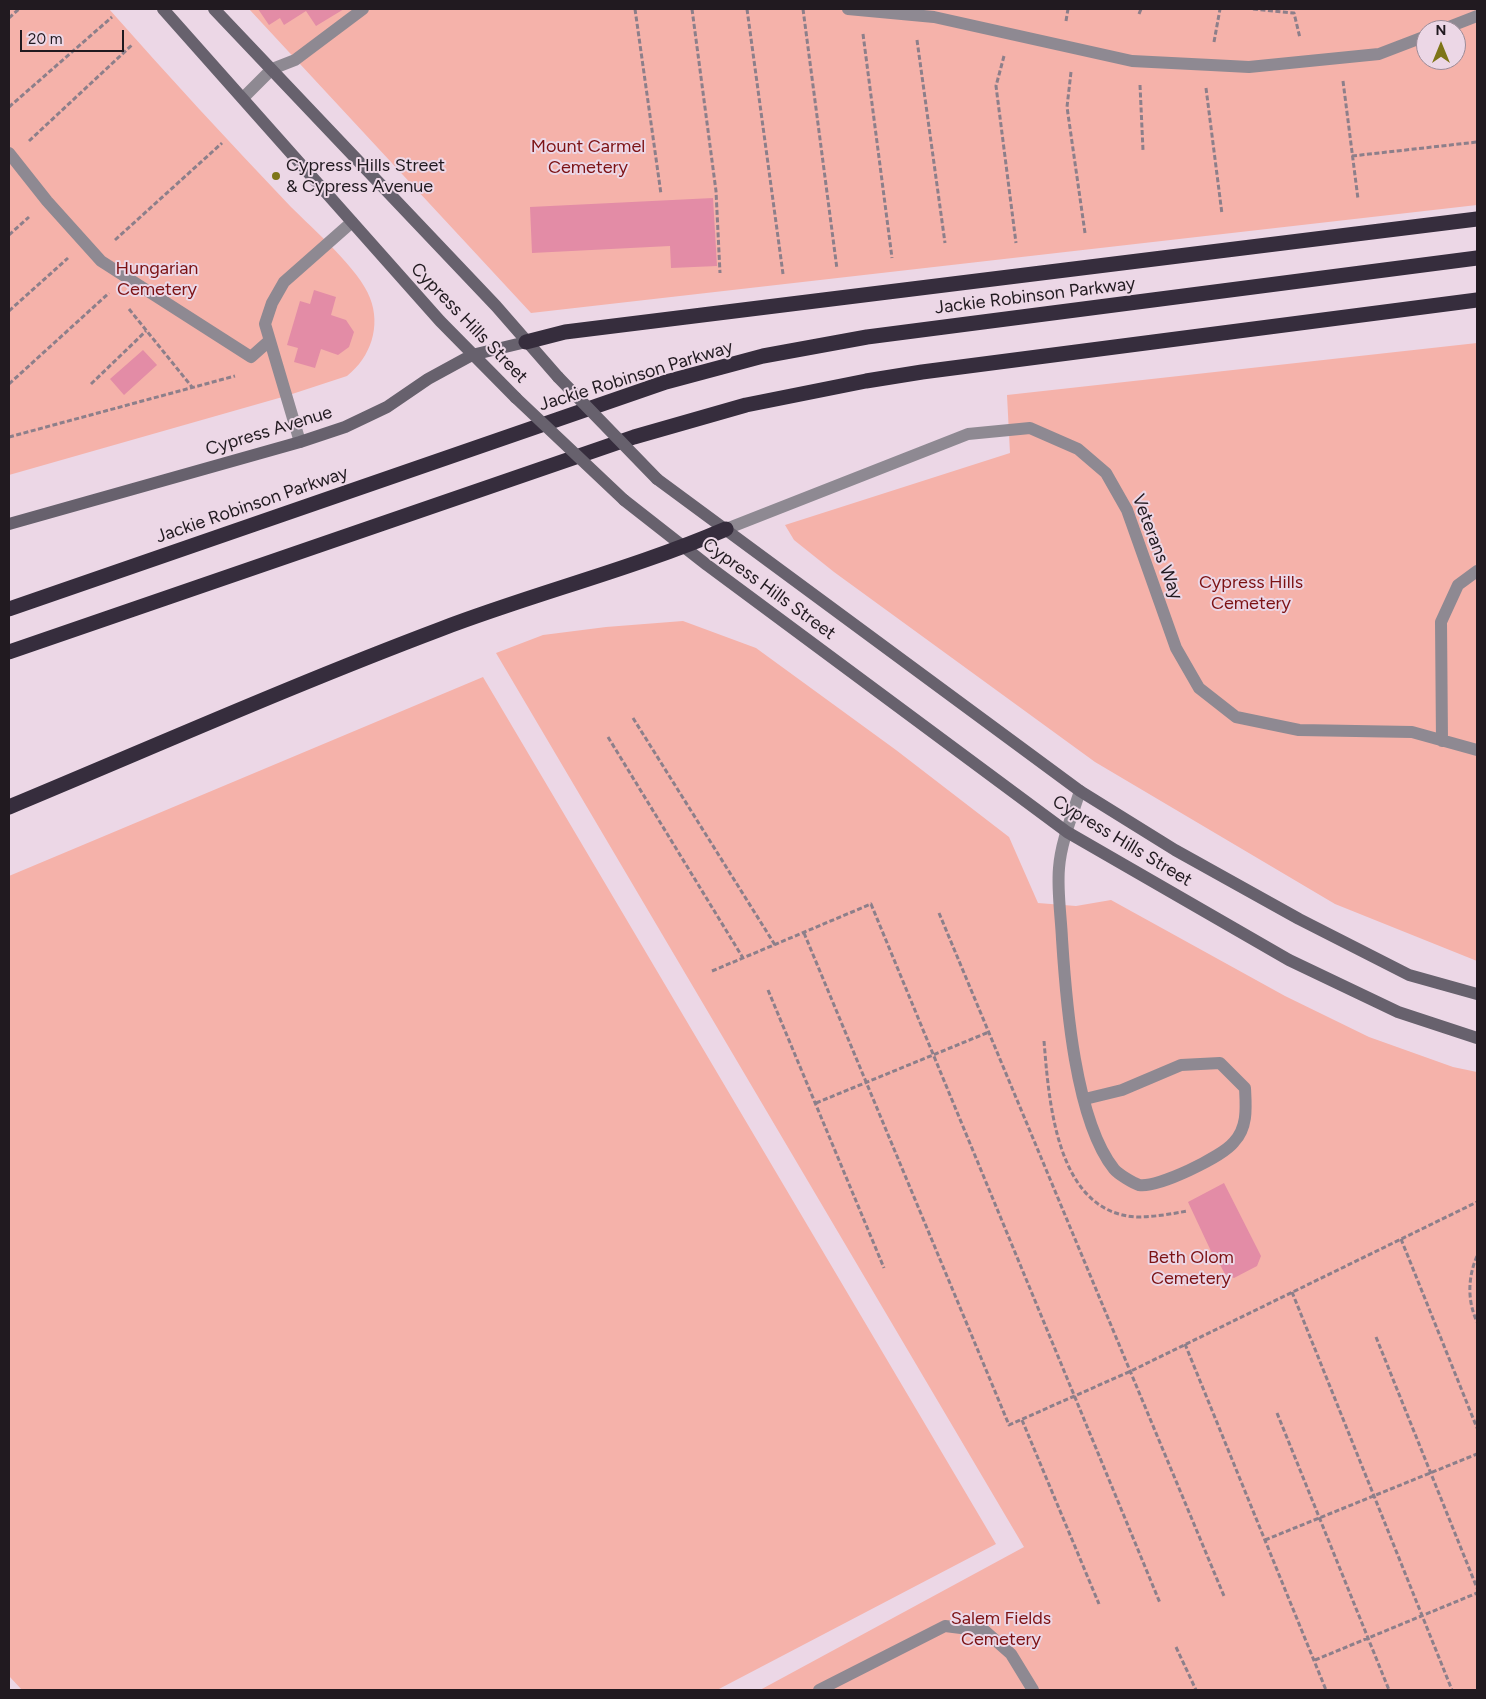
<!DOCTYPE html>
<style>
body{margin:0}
#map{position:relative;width:1486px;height:1699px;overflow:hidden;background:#ecd7e6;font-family:Figtree,sans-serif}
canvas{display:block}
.frame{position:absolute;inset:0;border:10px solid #211a20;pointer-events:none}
.north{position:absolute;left:1416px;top:20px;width:50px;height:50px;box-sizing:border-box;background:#ecd7e6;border:1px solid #9b8b97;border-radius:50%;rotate:0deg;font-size:14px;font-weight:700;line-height:20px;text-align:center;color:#211a20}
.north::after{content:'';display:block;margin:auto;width:18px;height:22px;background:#7e7518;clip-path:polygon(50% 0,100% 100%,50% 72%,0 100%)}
.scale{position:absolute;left:20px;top:30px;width:104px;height:22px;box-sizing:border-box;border:2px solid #211a20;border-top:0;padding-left:6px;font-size:15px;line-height:18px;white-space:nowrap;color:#211a20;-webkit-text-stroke:4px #ecd7e6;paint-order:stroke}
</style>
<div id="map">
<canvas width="1486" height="1699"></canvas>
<div class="frame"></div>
<div class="north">N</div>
<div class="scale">20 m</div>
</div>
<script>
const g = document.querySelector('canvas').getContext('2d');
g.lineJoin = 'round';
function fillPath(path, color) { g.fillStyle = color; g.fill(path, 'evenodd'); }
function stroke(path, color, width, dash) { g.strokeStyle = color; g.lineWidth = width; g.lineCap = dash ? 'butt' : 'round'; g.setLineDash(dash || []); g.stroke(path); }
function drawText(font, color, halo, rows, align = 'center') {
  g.font = font + ' Figtree,sans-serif'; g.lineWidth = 4; g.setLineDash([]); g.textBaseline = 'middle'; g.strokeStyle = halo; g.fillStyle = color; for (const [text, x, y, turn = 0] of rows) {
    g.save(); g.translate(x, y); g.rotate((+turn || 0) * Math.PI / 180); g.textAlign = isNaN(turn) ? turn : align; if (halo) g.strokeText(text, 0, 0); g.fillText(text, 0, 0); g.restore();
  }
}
const green = new Path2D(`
 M9,9H109C168,76 229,142 291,207C313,229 360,270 370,298C381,326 371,357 347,376L286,396L9,475Z
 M249,9H1477V205L531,313ZM1426,30H1456V60H1426Z
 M1477,343V961L1335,904L1095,762L834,572L794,540L785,525L1010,453L1007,395Z
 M683,621L756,648L896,750L1009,837L1038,903L1076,906L1111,900L1285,996L1369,1037L1453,1067L1477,1072V1690H760L1024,1547L496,653L543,635L606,627Z
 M483,677L996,1544L717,1690H22L9,1676V876Z`);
const building = new Path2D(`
 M258,9H344L316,26L306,11L284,25L280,18L269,25Z
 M713,198L717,266L671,268L670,246L532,253L530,207Z
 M314,290L336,297L331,315L346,320L354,332L349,347L338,355L321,349L315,368L294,362L298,348L287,345L300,301L310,304Z
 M143,350L157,365L124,395L110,379Z
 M1224,1183L1261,1256L1257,1266L1234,1278L1225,1274L1219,1263L1217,1264L1188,1202Z`);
const path = new Path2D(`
 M635,9L661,194
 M692,9L716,191L720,273
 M747,9L783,274
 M803,9L837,269
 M1253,9L1294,13L1300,38
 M1139,14L1141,9
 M9,18L19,9
 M1066,21L1068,9
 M863,34L892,258
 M917,40L945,243
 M1214,42L1220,9
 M1004,56L996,86L1016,243
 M1071,72L1067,107L1085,233
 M1343,81L1358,199
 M1140,85L1143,150
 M1206,88L1222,214
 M9,107L112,17
 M29,141L133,44
 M1352,156L1477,142
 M9,235L29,217
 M115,240L222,143
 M129,309L192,387
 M9,311L68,258
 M9,384L109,293
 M91,384L146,331
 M9,437L235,376
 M633,718L775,945
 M608,737L743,958
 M939,913L1224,1596
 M804,933L1009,1425L1131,1371L1477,1202
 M712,971L871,904L1160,1603
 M768,990L884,1268
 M1044,1041C1049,1101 1056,1213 1137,1217C1154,1217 1171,1214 1187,1211
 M816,1103L989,1032
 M1401,1239L1477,1428
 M1477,1256C1468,1277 1467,1300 1477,1322
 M1292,1292L1452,1690
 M1376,1337L1477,1588
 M1185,1344L1326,1690
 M1277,1413L1389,1690
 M1022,1420L1099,1604
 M1265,1540L1477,1454
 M1176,1647L1196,1690
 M1315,1660L1477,1593`);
const lane = new Path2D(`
 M848,9L934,17L1132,61L1211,65L1249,67L1379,54L1426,36
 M1441,30L1477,16
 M243,98L272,69L295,60L363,9
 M9,153L47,201L101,261L251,357L269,341
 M300,442L265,324L272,303L284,282L352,222
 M726,529L968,434L1030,428L1078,449L1106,473L1127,510L1176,648L1199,688L1236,717L1299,730L1412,732L1477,750
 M1442,741L1441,622L1458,585L1477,571
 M1080,791C1072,816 1061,842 1059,868C1057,891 1061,916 1062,939C1066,1001 1075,1120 1114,1169C1118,1174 1133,1183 1139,1185C1158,1188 1222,1157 1234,1142C1248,1127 1246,1107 1245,1088L1220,1063L1181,1065L1122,1090L1085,1099
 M819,1690L945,1626L985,1631L1011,1654L1033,1690`);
const secondary = new Path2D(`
 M163,9L440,321L516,398
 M214,9L496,306L558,377
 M657,479L1080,791L1175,850L1299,919L1409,975L1477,994
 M624,500L707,565L1067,832L1289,960L1398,1012L1477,1038
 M9,524L300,442L345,427L387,407L428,379L472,355L526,342`);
const highway = new Path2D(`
 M526,342L565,332L1477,219
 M9,609L666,382L763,356L867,337L1477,258
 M9,652L634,437L746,405L866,381L922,372L1477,300
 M9,807C153,747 295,684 441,629C535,593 633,569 726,529`);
const secondaryBridge = new Path2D(`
 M558,377L657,479
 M516,398L624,500`);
const markers = [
 [276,176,5,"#7e7518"]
];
const parkNames = [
 ["Mount Carmel",588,147],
 ["Cemetery",588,168],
 ["Hungarian",157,269],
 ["Cemetery",157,290],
 ["Cypress Hills",1251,583],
 ["Cemetery",1251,604],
 ["Beth Olom",1191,1258],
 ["Cemetery",1191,1279],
 ["Salem Fields",1001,1619],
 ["Cemetery",1001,1640]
];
const poiNames = [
 ["Cypress Hills Street",286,166],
 ["& Cypress Avenue",286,187]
];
const streetNames = [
 ["Jackie Robinson Parkway",1035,296,-7],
 ["Cypress Hills Street",469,323,46],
 ["Jackie Robinson Parkway",636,376,-17],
 ["Cypress Avenue",269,431,-17],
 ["Jackie Robinson Parkway",252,505,-19],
 ["Veterans Way",1157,547,69],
 ["Cypress Hills Street",769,589,36],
 ["Cypress Hills Street",1122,841,31]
];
fillPath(green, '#f5b2aa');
fillPath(building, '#e38ca6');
stroke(path, '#8d7f8a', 3, [5, 2.5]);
stroke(lane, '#8e8992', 12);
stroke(secondary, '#67616d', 12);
stroke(highway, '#362d3d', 15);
stroke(secondaryBridge, '#67616d', 12);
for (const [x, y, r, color] of markers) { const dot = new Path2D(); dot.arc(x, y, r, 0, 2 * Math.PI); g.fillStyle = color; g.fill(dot); stroke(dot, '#ecd7e6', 2); }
drawText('18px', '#7c1214', '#ecd7e6', parkNames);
drawText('18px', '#211a20', '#ecd7e6', poiNames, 'left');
drawText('18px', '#211a20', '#ecd7e6', streetNames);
</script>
